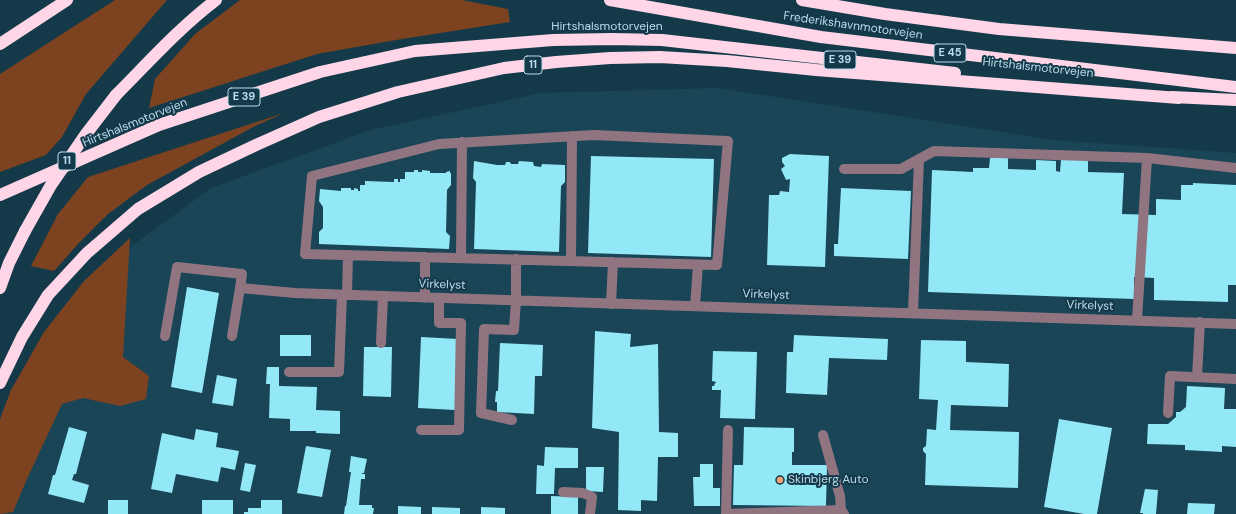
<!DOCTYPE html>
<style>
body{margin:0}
canvas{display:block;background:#143949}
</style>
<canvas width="1236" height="514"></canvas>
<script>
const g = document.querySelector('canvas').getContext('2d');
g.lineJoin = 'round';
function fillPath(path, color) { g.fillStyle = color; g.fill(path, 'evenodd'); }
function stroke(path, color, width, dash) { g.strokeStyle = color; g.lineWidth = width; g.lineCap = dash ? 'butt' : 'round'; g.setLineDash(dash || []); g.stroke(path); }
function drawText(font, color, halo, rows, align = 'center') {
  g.font = font + ' "DM Sans",sans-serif'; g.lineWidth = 4; g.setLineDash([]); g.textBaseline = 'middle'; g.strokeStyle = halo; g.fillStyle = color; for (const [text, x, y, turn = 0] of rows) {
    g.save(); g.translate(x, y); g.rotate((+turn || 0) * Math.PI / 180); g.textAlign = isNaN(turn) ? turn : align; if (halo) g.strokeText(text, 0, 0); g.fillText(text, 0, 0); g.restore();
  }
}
const built = new Path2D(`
 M718,88L1053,140L1236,153V514H0V475L121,254L211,188L371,130L541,93Z`);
const green = new Path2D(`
 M115,0H167L86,94L62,137L46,155L0,172V74Z
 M240,0H462L508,9L510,22L396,40L317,54L149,108L155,79L195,34Z
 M284,113L255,126L147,185L108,214L78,244L54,271L31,266L58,214L88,177Z
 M130,238L123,357L149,376L146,399L120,406L83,398L62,404L27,479L13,512L0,514V419L11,390L44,332L84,281Z`);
const building = new Path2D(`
 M790,154L829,156L825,267L767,265L769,195H779L780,191L789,192L790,179L786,180L781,169L785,166L782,162V158Z
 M591,156L714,159L711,257L588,253Z
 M990,158H1008V169L1036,170V160L1056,161V171L1060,172L1061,159L1088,160V172L1124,173L1122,214L1156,215V199L1181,200V185H1193V183L1236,185V285H1228V302L1154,300V278L1134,277V299L928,292L932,170L973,172V168H989Z
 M474,161L497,165H505L506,162H510L511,164H518L519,161L533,162L534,166L541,167L542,164L565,165V182L561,186L559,252L474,249L476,182L473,178Z
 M414,170H418V172H422V170L430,171V173H446V172L450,171V173H451V185L447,190L446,232L450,236L449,249L319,244V232L323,228V207L319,201L320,189L341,191V188H351V190H354V188L358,189V191H360V185H365V181L394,182V179H398V182H400V179H405V172H414Z
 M841,188L911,191L908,259L834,256V244H838Z
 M187,287L219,293L202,393L171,387Z
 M595,331L631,334L630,347L658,344L659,432L678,433V457H658L657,501L641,500V511L618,510L619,432L592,428Z
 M280,335H311V356H280Z
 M794,335L888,339L887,360L829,358L827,395L786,393L787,352H793Z
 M421,337L458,339L455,410L418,408Z
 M921,340L966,341V362L1009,364L1008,407L951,405L950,430L1019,432L1018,488L925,485L926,454L923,451V448L926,446L927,429L936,430L938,400L919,399Z
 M500,343L543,345L542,376H535L534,414L497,412V402H495L496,391H498Z
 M364,347H392L391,397L363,396Z
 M713,351L757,352L755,419L720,418L721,390H712V386H714L715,383H716V382L712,381Z
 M267,367H279V386L317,387L316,410L340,411V434L316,433V431H290V419L269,418L270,384H266Z
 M217,375L237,379L233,406L212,403Z
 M1187,386L1225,388L1224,409H1236V447L1222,446V452L1185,450V445L1147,444L1148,424H1168L1176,417V412H1180L1186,407Z
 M1059,419L1112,428L1097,514H1084L1044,507Z
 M69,427L87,432L76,474H74L72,480L89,485L84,503L48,494L53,475H55Z
 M744,427L794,428V452H792V465H827L826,506L733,505L734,465H743Z
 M196,429L218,433L216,447L239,451L235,470L221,467L218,482L176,474L172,493L151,489L162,433L194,440Z
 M306,446L331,450L322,497L297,493Z
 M545,447L578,448V468H555L554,494H536L537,465L544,466Z
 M351,456L367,459L364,473H362V474H365V479H361L359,505H372V508H374L373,514H344L345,506H346L351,472H349Z
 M245,463L256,465L250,492L240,490Z
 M700,464H713V488H720V506H694L693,477H700Z
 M586,467H604L603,492L586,491Z
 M1145,489L1158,490L1156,514H1143V513H1140Z
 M551,496L578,497V514H551Z
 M108,500H128V514H108Z
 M202,500H233V514H202Z
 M261,500H282V514H244V512H248V508H261Z
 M1188,503L1215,504L1214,514H1187Z
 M398,506L421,507V514H398Z
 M432,507L460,508V514H432Z
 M481,507L505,508V514H481Z`);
const minor = new Path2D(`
 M594,135L728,141L717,265L305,254L312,176L439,144Z
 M844,169H901L934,151L1147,158L1236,168
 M461,258L462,142
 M571,261L572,136
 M347,295L348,255
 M425,298V257
 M611,304L613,262
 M695,306L698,265
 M913,313L919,159
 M1137,320L1147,158
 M165,336L177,267L242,274L240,288
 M232,336L240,288L295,293L353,295L1236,324
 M381,343L383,296
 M289,372H339L342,295
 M1197,377L1200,322
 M1168,413L1170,376L1236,379
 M512,420L481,413L484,329L514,330L516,300V259
 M421,430H459L461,323H439V298
 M823,435L840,496L841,510
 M563,492L583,493L592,497L590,514
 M726,513L728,430
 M726,514L841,510L844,514`);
const highway = new Path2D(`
 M610,0L821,37L1236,87
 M802,0L885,14L999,29L1236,48
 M0,44L67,0
 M116,95C148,63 179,28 216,0
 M1172,97L1236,100
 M0,195L159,125L320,72L415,51L553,40L612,39L662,40L955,73
 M0,288L9,263L25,231
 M0,383L22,337L48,295L87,253L138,209L199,172L256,145L319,117L398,92L504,68L556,62L610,58L660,57L727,61L816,70L1179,98`);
const highwayBridge = new Path2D(`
 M25,231L51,185L86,134L116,95`);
const markers = [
 [780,480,4,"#f0a278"]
];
const shields = [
 [950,53,32],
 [840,60,32],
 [533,65,18],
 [244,97,32],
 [67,161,18]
];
const shieldNames = [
 ["E 45",950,53],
 ["E 39",840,60],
 ["11",533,65],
 ["E 39",244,97],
 ["11",67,161]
];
const streetNames = [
 ["Frederikshavnmotorvejen",853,26,8],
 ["Hirtshalsmotorvejen",607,27],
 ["Hirtshalsmotorvejen",1038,68,6],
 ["Hirtshalsmotorvejen",135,123,-22],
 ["Virkelyst",442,285,2],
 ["Virkelyst",766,295,2],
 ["Virkelyst",1090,306,2]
];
const poiNames = [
 ["Skinbjerg Auto",788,480]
];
fillPath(built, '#194557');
fillPath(green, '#7d421f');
fillPath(building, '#92e8f6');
stroke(minor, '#907581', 10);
stroke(highway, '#ffd6e8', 12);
stroke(highwayBridge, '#ffd6e8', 12);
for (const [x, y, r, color] of markers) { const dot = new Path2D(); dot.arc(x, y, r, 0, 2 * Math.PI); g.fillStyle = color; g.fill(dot); stroke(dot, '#143949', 1.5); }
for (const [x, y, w] of shields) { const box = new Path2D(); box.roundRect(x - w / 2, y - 9, w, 18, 3); g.fillStyle = '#143949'; g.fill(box); stroke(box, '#badbec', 1); }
drawText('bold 11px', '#badbec', null, shieldNames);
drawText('12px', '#badbec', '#143949', streetNames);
drawText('12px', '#badbec', '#143949', poiNames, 'left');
</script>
